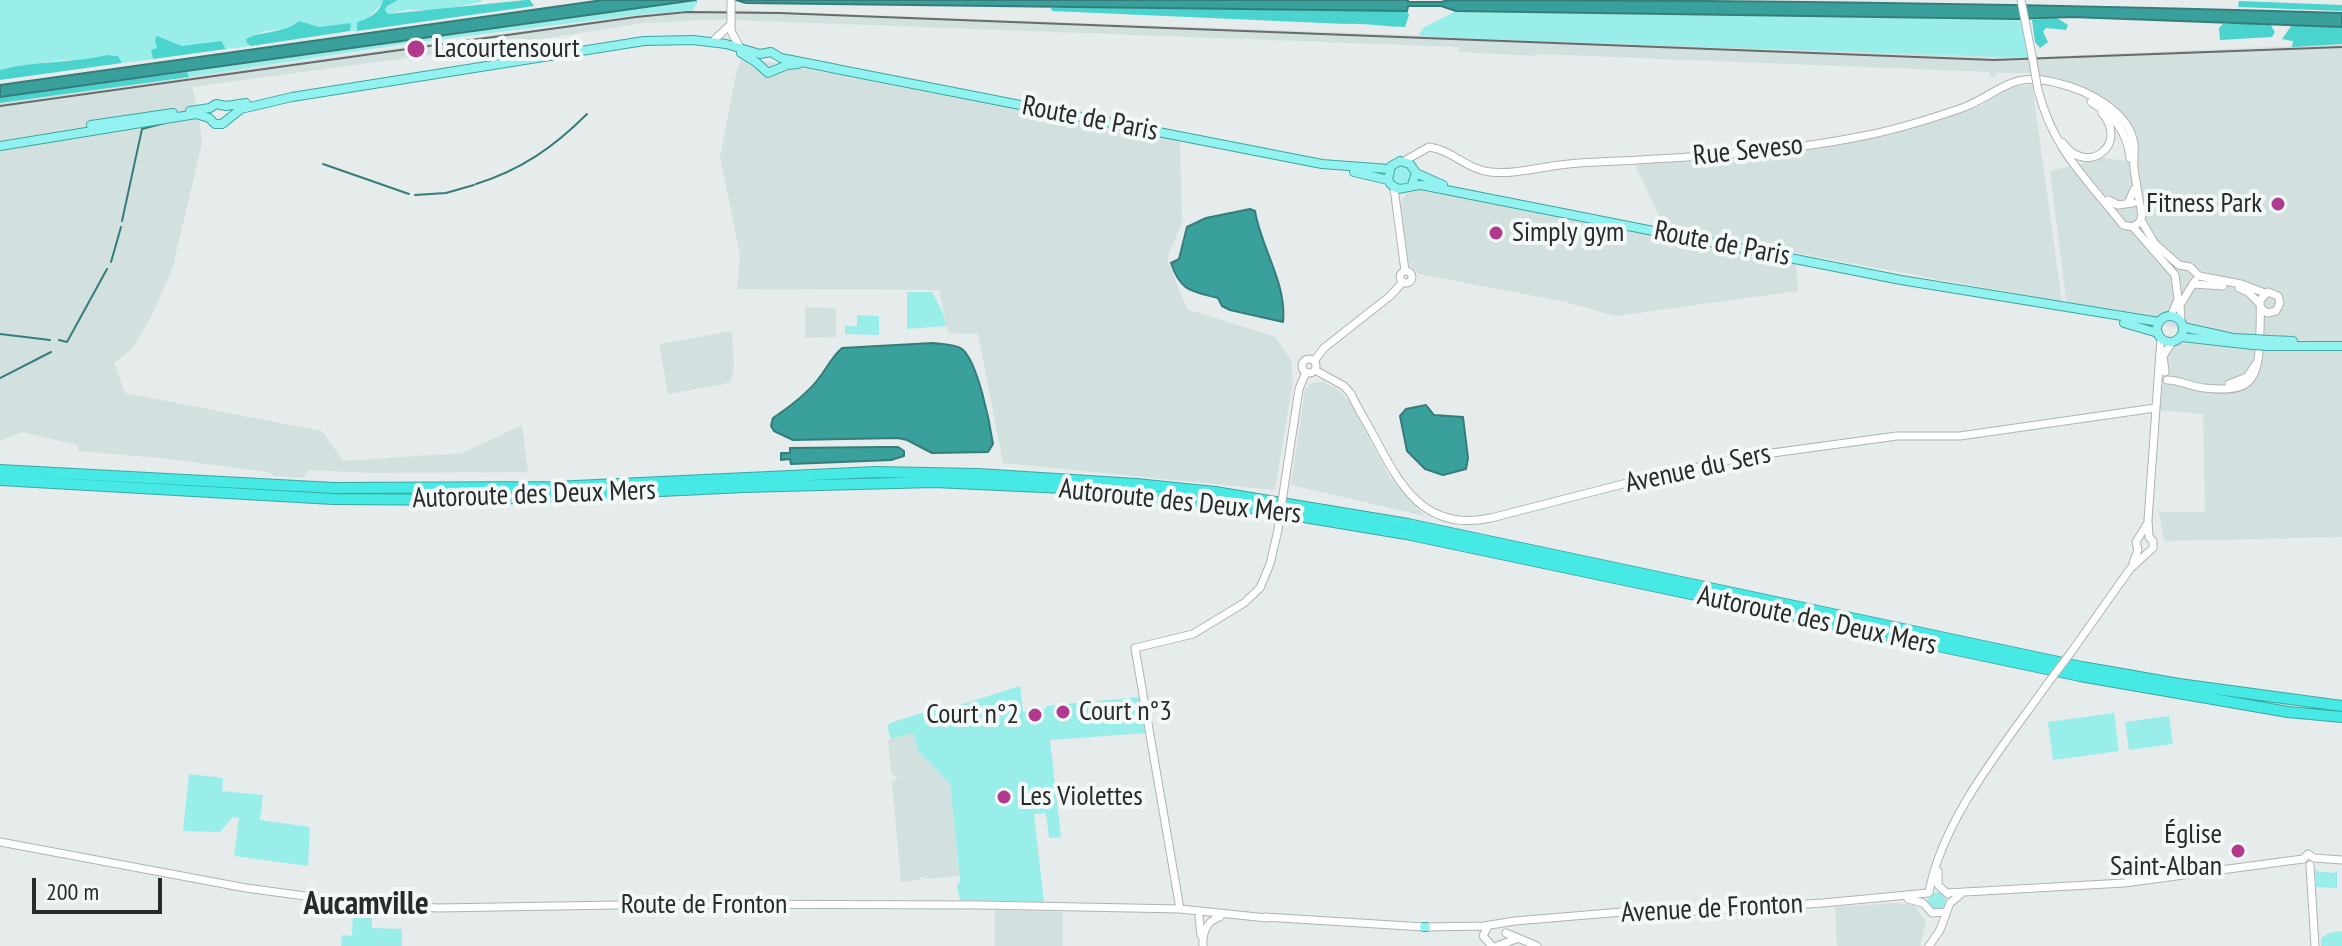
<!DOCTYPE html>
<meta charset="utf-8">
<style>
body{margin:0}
#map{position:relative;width:2342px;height:946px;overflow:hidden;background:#e6ebeb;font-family:"PT Sans Narrow",sans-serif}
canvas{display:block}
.scale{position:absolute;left:32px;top:878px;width:130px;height:36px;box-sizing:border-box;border:4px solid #292a2a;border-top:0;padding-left:10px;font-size:24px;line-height:28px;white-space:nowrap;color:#292a2a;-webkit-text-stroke:6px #f3f8f8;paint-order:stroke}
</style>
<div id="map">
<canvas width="2342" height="946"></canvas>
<div class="scale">200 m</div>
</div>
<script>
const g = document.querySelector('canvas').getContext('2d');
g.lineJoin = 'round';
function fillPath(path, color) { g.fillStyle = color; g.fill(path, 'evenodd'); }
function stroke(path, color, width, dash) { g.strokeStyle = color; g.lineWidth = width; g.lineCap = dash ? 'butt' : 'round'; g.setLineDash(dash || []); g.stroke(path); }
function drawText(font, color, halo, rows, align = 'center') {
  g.font = font + ' "PT Sans Narrow",sans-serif'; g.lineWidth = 8; g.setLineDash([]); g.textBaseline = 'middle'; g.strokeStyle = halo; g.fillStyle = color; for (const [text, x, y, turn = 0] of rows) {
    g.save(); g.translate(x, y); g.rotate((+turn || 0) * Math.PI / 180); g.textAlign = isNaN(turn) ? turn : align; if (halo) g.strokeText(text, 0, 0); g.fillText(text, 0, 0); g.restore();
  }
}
const built = new Path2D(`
 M728,10V19L644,23L504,45L192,87L199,115L202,143L172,270L150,319L132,349L114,363L125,393L322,431L343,461L463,453L522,425L528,472L369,473L309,470L303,478L274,476L268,472L161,458L79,451L77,445L22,432L0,441V103L412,46V43L418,42L419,45L653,13Z
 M732,10L2029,58L2032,73H1996L1995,77L1990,76V72L1537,54L1536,56L1459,52V47L732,20Z
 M2342,44V342L2233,338L2067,308L2050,171L2104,158L2135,162L2137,142L2134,130L2115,106L2093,92L2039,75L2036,57Z
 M743,57L1180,140L1182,222L1167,259L1187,309L1275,337L1291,360L1293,381L1275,490L1003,463L978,334L948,333L939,290L737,289L740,255L720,157L737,69Z
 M2032,84L2062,302L1665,229L1634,163L1690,161L1891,135L1982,105L2002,89Z
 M1418,189L1796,264L1798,291L1615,316L1566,302L1419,274L1407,262L1400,203L1406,194Z
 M805,307L836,308V337L805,338Z
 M732,331L734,368L730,383L668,394L659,344Z
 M2181,343L2266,350L2342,349V537L2164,541L2159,512H2205L2203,414L2158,410L2169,348Z
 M1323,382L1336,388L1349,400L1389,476L1425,516L1291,485L1305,389L1312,383Z
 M913,733L919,752L950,784L959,876L927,879L926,877H919V880L901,882L892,782L898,778L891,773L888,740Z
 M1893,903L1914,905L1926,921L1920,946H1837L1835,907Z
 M995,910L1063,912V946H995Z`);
const green = new Path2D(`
 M0,0H383V3L366,20L357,22V31H350V23L319,27L299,21C282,34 272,27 258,34C254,36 251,40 247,43L251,46L226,49V47L182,46L157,36V49L151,51L153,59L122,63L118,56L107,55L82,62L65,60L17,66L0,70Z
 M398,0H481V2L441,10H408L388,14L385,10L387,6Z
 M696,0L698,2L692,11L653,13L412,43L189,77L187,72Z
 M1456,11L2024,18L2032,58L1501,40L1422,36L1419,34L1423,28Z
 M1392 175a10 10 0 1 1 20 0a10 10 0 1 1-20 0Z
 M907,292H932L943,313L946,326L907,329Z
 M857,315L879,316V335L845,334V326H857Z
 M1020,686L1023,712L1046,709V706L1139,697L1146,733L1050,740L1061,837L1049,838L1046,813L1034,814L1044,902L960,900L957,886L960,881L950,784L919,752L913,733L891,739L887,727L890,723L938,708L939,710L947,709Z
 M2114,713L2119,751L2053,760L2048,722Z
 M2169,716L2173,744L2129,750L2125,722Z
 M189,774L223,778L222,791L263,795L260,820L310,827L308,866L234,856L239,818L233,817L220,832L183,831Z
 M2315,868L2317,871L2334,873L2337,871V888L2316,887Z
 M1928 901a9 9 0 1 1 18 0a9 9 0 1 1-18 0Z
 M353,912L361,914L372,912V928L402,929V946H341L342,935L352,936Z
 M2342,931V946H2321V938L2329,933Z`);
const forest = new Path2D(`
 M383,0H398L387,6L385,10L388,14L526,0H530L534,6L357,31V22C368,19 381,12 383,0Z
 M2239,1L2342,5V11L2238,7Z
 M1058,7L1407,11L1409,15L1405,27C1385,27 1366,23 1346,24L1052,11L1051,8Z
 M2057,18L2068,25L2066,30L2046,28L2043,32L2048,42L2040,48L2035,42L2032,20Z
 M299,21L319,27L351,23L350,31L251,46L247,43L246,39C264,30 283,34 299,21Z
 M2223,24H2270L2275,32L2272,37L2220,40L2219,28Z
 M2292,25L2342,27V44L2292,47L2293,41L2282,39Z
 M157,36L182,46L221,41L226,49L153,59L151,50L157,48L155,40Z
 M107,55L118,56L122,63L0,80V70C35,60 72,64 107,55Z
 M187,72L189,77L0,103V97Z`);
const water = new Path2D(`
 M603,0H696L0,97V85Z
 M736,0H1408V2H1441L1449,0C1747,0 2044,4 2342,13V27L2072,17L2017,19L1456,11L1441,6H1408L1407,11L746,3Z
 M1250,209L1255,211C1261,248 1287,283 1283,322L1230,310L1222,306L1218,298C1191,291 1181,292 1171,263L1179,259L1187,227L1206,218Z
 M932,343C941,344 955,344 962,349C978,362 990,424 993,444L988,452L932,453L907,440L898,438L793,440L774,431L771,426L773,418C791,406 810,392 822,374C829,364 833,356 842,348Z
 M1426,405L1434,415L1463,417L1468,458L1466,469L1443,475L1425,469L1407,451L1400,416L1406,409Z
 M882,447H898L904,451V456L891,460L791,464L790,459L781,460V453H790V448Z`);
const stream = new Path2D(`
 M323,164L409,194
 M476,184C521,170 554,147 587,114
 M415,195L446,193L474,185
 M122,221L142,129L165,123
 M111,262L121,227
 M0,334L50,340
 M59,340L67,342L107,269
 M0,378L51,352`);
const secondary = new Path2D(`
 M2021,0L2032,56
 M731,20V31L740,48
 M712,42L730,25
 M2038,90C2054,151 2086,178 2123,225L2133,227
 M2091,102C2114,116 2127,131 2130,158
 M2063,143C2086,177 2130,145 2102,113
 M1404,161L1429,147C1452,150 1466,169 1490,172C1519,175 1550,164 1580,163C1674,158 1770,155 1863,136C1896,130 1930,119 1962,108C2000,94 2009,70 2057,83C2087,90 2129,111 2134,144C2135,152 2133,160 2134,168C2136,184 2139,200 2142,215L2140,222L2133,227
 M1394,188L1405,271
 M2108,200L2118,205L2133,203
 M2128,203L2134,190
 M2141,220L2155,244L2179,265L2190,267L2199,276L2241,284L2265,293
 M2133,227L2175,275L2178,299L2171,316
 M1400 277a6 6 0 1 1 12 0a6 6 0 1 1-12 0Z
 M2193,284L2223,286
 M2239,288L2248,292L2259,303
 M2181,321L2180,305L2195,281
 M1302 366a7 7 0 1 1 14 0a7 7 0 1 1-14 0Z
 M1314,361L1324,348L1390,296L1403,282
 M1315,370L1344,386L1351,394C1358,409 1367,423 1375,438C1401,488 1426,532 1491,518L1623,484L1743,457L1897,436H1960L2155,408
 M2165,372L2163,356L2172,342
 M2167,380C2180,380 2192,387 2204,388C2240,392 2257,388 2259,350C2260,332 2261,317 2260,300L2268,292L2278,296L2280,303L2276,311L2267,313L2262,309
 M2229,384L2247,377L2256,364
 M1284,488L1299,389L1306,372
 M2133,563L2138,550L2136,542L2147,524
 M2072,651L2130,569L2153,548V541L2149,537L2148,520L2161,338
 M0,842L246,888L357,903L438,908L677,904L981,905L1180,909L1267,918
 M2303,859L2308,854L2314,858L2342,860
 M2310,865L2315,946
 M1938,871V885L1948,894
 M1929,892C1943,817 2005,744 2048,683
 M1947,893L2124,883L2303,859
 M1908,899L1923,903L1932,913L1945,912
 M1180,909L1135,648L1193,634L1244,603L1260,588L1270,564L1278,530
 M1199,917L1201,935
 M1265,917L1424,927
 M1488,926L1483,936L1492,946
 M1426,927L1484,926L1515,921L1622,912H1683L1823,903L1928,893
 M1506,933L1537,946
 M1203,946C1202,932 1207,921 1220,917
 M1497,946L1516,939
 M1929,946L1940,930L1950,903L1960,895`);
const primary = new Path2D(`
 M741,53L756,62L768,73L787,65L798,64
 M831,68L1322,164L1389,169
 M190,111L210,108L216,104L226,106L246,103
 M91,125L173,113
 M0,146L196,114L209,118L215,124H222L241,109L292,97L644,41L693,40L726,44L760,54L771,52L781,58L837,69
 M1354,172L1388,180
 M1416,173L1443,185
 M1412,185L1416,173L1410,164L1400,161L1391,166L1388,180C1397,196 1408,185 1421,185L1901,280L2159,322
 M2157 329a13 13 0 1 1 26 0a13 13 0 1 1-26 0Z
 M2124,323L2158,333
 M2183,327L2233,338L2254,339
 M2181,337L2253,345
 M2269,340L2293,341
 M2268,346H2342
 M1424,927H1426`);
const highway = new Path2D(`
 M0,470L334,488L554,487L876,472L978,474L1136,484L1215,492L1408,524L2082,667L2179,684L2342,706
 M0,480L333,499L474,500L744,487L934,482L1064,488L1214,502L1406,534L2080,676L2288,712L2342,717`);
const rail = new Path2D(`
 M0,106L636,17L687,12L779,13L1994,60L2342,47`);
const secondaryBridge = new Path2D(`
 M731,0V20
 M2032,56L2038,90
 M1278,530L1284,488
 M2048,683L2072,651`);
const primaryBridge = new Path2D(`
 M2254,339L2269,340
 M2253,345L2268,346`);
const markers = [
 [416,49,10,"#b23a8e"],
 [2278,204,8,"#b23a8e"],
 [1496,233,8,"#b23a8e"],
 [1063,712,8,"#b23a8e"],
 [1035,715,8,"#b23a8e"],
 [1004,797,8,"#b23a8e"],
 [2238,851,8,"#b23a8e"]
];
const poiNames = [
 ["Lacourtensourt",434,49],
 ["Fitness Park",2262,204,"right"],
 ["Simply gym",1512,233],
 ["Court n°3",1079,712],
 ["Court n°2",1019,715,"right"],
 ["Les Violettes",1020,797],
 ["Église",2222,835,"right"],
 ["Saint-Alban",2222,867,"right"]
];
const streetNames = [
 ["Route de Paris",1090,119,11],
 ["Rue Seveso",1748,151,-6],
 ["Route de Paris",1722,244,11],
 ["Avenue du Sers",1698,469,-12],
 ["Autoroute des Deux Mers",534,495,-2],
 ["Autoroute des Deux Mers",1180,502,6],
 ["Autoroute des Deux Mers",1817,621,12],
 ["Route de Fronton",704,905],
 ["Avenue de Fronton",1712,909,-3]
];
const quarterNames = [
 ["Aucamville",366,905]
];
fillPath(built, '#d2e1df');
fillPath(green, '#99eeea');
fillPath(forest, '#4bd3ce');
fillPath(water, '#3aa09c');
stroke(water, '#357d7a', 2);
stroke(stream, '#357d7a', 2);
stroke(secondary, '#afb4b3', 9);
stroke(primary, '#3ca6a3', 10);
stroke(highway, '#3ca6a3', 12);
stroke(secondary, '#fff', 7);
stroke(primary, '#91f2ef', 8);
stroke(highway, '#47e9e4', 10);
stroke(rail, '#696b6b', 2);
stroke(secondaryBridge, '#afb4b3', 9, []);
stroke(primaryBridge, '#3ca6a3', 10, []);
stroke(secondaryBridge, '#fff', 7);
stroke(primaryBridge, '#91f2ef', 8);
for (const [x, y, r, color] of markers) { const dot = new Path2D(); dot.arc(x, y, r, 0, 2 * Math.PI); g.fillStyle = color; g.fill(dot); stroke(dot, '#f3f8f8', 3); }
drawText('28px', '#292a2a', '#f3f8f8', poiNames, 'left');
drawText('28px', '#292a2a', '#f3f8f8', streetNames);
drawText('bold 32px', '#292a2a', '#f3f8f8', quarterNames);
</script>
